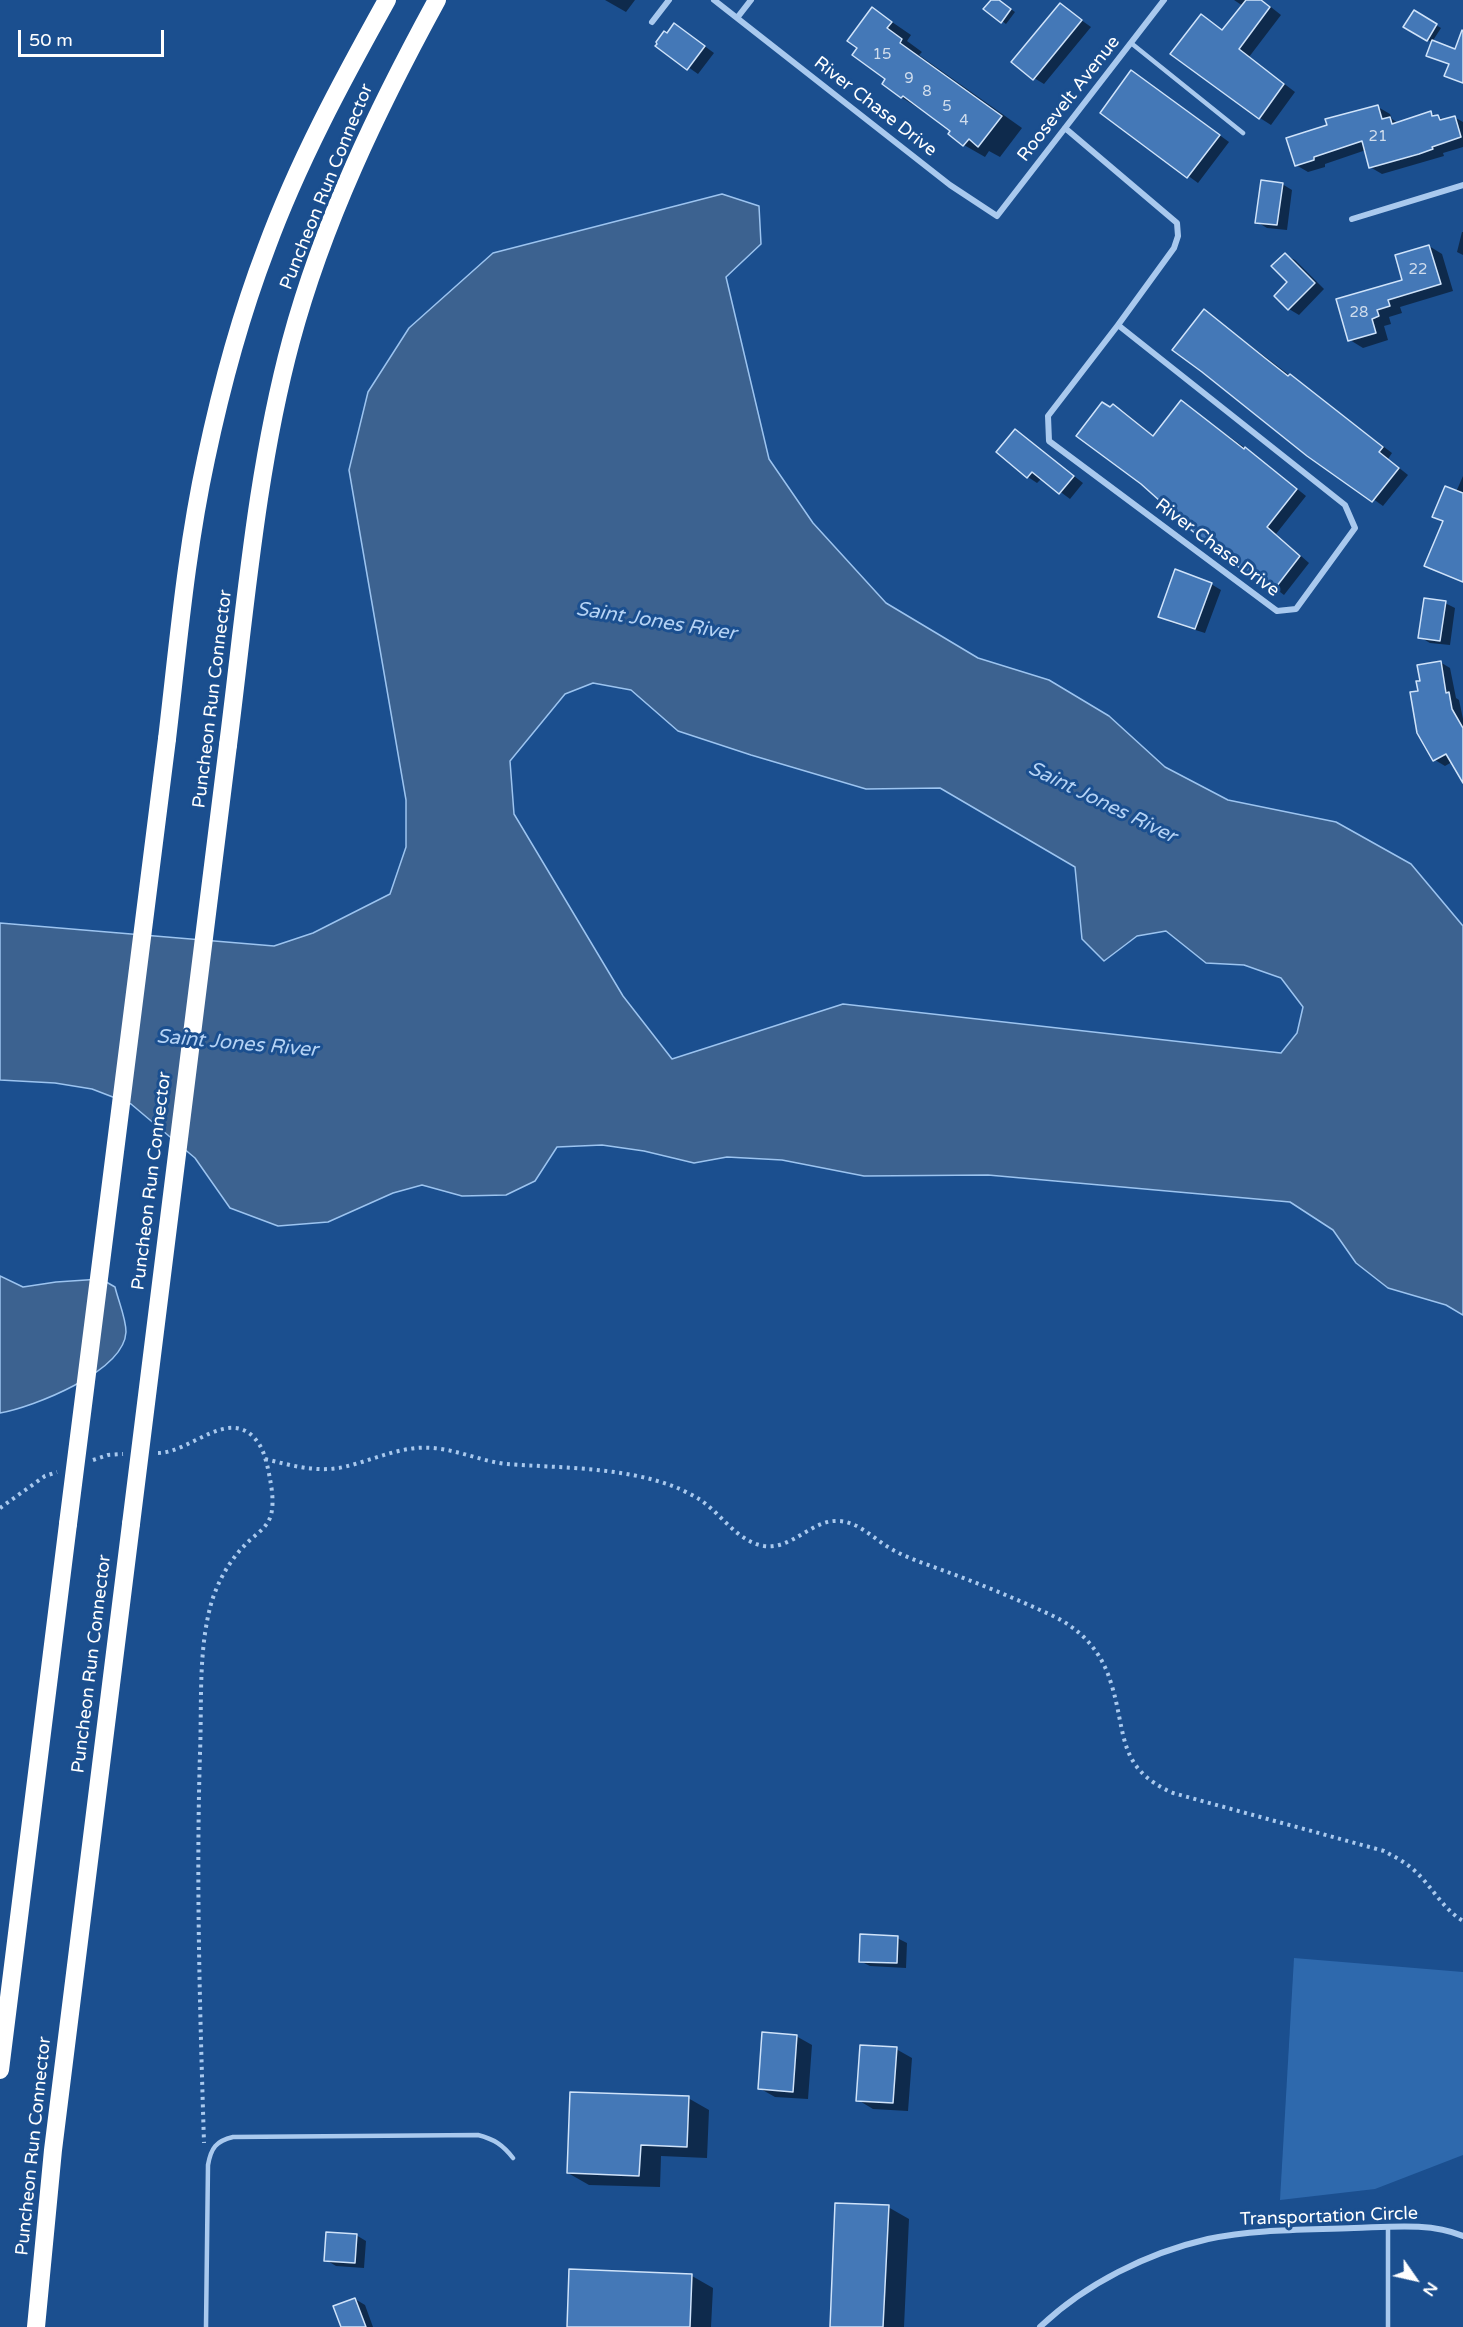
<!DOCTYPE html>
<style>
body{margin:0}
#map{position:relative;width:1463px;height:2327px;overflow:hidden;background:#1b4f8f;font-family:"Varela Round",sans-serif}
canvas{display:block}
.north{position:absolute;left:1385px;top:2249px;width:60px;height:60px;-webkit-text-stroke:4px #1b4f8f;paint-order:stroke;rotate:124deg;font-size:16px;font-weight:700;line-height:24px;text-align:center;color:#fff}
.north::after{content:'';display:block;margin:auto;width:21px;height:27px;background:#fff;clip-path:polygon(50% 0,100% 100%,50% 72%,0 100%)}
.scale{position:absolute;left:18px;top:30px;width:146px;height:27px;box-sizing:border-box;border:3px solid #fff;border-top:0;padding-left:8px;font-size:18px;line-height:21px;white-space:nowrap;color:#fff;-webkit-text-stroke:4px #1b4f8f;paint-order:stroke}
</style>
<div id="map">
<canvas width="1463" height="2327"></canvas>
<div class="north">N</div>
<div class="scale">50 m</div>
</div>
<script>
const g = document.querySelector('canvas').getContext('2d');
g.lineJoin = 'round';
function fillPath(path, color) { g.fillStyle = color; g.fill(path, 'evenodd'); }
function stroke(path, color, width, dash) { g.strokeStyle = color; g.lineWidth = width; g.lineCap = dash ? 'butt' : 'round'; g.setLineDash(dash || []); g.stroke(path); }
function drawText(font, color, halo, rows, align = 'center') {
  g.font = font + ' "Varela Round",sans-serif'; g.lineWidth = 6; g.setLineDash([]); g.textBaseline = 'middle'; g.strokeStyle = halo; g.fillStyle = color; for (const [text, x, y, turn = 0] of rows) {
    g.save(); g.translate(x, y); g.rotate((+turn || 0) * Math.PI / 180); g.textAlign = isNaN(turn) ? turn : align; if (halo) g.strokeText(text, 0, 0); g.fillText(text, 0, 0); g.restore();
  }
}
const green = new Path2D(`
 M1294,1958L1463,1972V2155L1375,2189L1280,2200Z`);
const water = new Path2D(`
 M722,194L759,206L761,244L726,277L769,459L813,523L886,603L978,658L1049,680L1109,716L1165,767L1228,800L1336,822L1411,864L1463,926V1315L1446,1305L1388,1288L1356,1263L1333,1230L1290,1202L988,1175L864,1176L782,1160L727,1157L694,1163L644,1151L602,1145L557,1147L535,1181L506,1195L462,1196L422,1185L393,1193L328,1222L278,1226L230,1208L195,1158L131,1104L92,1089L55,1083L0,1080V923L274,946L313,933L390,894L406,847V800L349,470L368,392L409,328L493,253ZM593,683L631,690L678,731L751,755L866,789L940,788L1075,867L1082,939L1104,961L1137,936L1166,931L1206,963L1244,965L1281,978L1303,1007L1297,1033L1281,1053L843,1004L672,1059L623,996L514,814L510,761L565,694Z
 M0,1276L23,1287L56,1282L101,1279L115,1287C118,1300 126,1318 126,1332C124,1372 33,1407 0,1413Z`);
const shadow = new Path2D(`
 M605,0H635L626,12Z
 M993,0H998L1015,12L1006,24L1002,21Z
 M1234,0H1262L1281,15L1249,57L1295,92L1271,125L1260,118L1201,16L1224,31L1243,6Z
 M1060,5L1091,27L1044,84L1034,78Z
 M873,9L911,35L907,41L922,52L919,55L1022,128L1000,157L989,151L985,157L964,145L950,134L952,130L901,97L859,48Z
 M1414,12L1441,28L1432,42L1463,54V83L1446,75L1450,65L1428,55L1433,43L1405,27Z
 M684,31L714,53L698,74L658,46L668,35Z
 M1141,78L1229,142L1198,183L1102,113Z
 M1378,107L1390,114L1392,119L1398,123L1430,113L1445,120L1454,117L1463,122V147L1443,153L1444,156L1382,174L1370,167L1366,150L1325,164V167L1308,172L1296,165L1329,126Z
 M1282,184L1292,190L1287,230L1267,228L1257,222Z
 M1462,232H1463V255L1457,252Z
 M1429,246L1442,254L1453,291L1400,307L1402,313L1389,317L1391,324L1384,326L1388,340L1363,348L1350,340L1338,300L1404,281Z
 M1285,255L1295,260L1324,289L1299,315L1289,309L1276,296L1289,282Z
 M1205,311L1392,453L1388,459L1408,475L1383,506L1289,439Z
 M1181,402L1255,455L1306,496L1276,534L1309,563L1284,595L1184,519L1111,408L1113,406L1123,411L1154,436Z
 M1015,430L1083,483L1070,499L1042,478L1037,483L1028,477Z
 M1463,476V582L1436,571L1444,522L1434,516L1456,492Z
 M1211,584L1221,590L1205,633L1170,622L1160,616Z
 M1445,603L1455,608L1450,645L1430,643L1420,637Z
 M1440,662L1450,668L1456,698L1459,700L1463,719V772L1452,762L1445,766L1435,760L1419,692L1422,682Z
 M897,1938L907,1943L906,1968L870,1966L860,1961Z
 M796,2036L812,2045L808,2099L775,2097L759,2088Z
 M896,2049L912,2058L908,2111L873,2109L858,2100Z
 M688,2098L709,2110L707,2158L661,2156L660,2187L589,2185L568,2173Z
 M888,2207L909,2219L904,2327H832Z
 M356,2235L366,2241L364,2268L336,2266L326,2260Z
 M571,2271L692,2276L713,2288L711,2327H568Z
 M355,2299L365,2305L373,2327H343Z`);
const building = new Path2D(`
 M991,0H999L1011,9L1001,23L983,9Z
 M1246,0H1261L1270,7L1239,49L1284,84L1259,119L1170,54L1201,14L1222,30Z
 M1060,3L1082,20L1033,80L1011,62Z
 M872,7L892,22L887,28L902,39L900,43L1002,116L978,147L969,139L963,146L948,134L950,131L903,96L901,98L882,84L885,79L852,55L857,48L847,41Z
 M1414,10L1437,24L1427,41L1403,27Z
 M674,23L705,46L687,70L655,46L657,44L656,42L664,31L667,33Z
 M1462,30L1463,31V83L1444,76L1449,64L1426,56L1432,40L1455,49Z
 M1131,70L1220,135L1187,178L1100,113Z
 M1378,105L1382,119L1390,117L1392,124L1431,111L1432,116L1438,115L1440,120L1455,116L1461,137L1432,147L1433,149L1419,154L1369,168L1362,141L1314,157V160L1295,166L1286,138L1327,125L1325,119Z
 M1261,180L1283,183L1277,225L1255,223Z
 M1429,245L1441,284L1388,300L1390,306L1377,310L1379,316L1372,319L1376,333L1348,341L1336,299L1402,280L1395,255Z
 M1285,253L1315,283L1288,310L1274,296L1287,282L1271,266Z
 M1204,309L1265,358L1288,376L1290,374L1383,447L1379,452L1399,468L1372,502L1307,456L1202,372L1172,350Z
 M1181,400L1244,449L1245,447L1297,489L1267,527L1300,556L1273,591L1224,557L1180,521L1182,519L1159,502L1160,501L1141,484L1076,436L1102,402L1110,407L1113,404L1153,436Z
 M1015,429L1074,476L1059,494L1032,472L1027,478L996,452Z
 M1445,486L1463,493V582L1424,566L1443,521L1432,517Z
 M1175,569L1212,583L1195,629L1158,617Z
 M1424,598L1446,601L1440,641L1418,638Z
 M1441,661L1446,693L1449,692L1452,709L1463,728V783L1446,754L1433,761L1417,733L1410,692L1418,691L1416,681H1420L1417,665Z
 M860,1934L898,1936L897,1963L859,1962Z
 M762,2032L797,2035L793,2092L758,2089Z
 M860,2045L897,2047L893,2103L856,2101Z
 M570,2092L689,2096L687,2147L641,2145L639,2176L567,2173Z
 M835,2203L889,2205L883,2327H830Z
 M326,2232L357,2234L355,2263L324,2261Z
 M569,2269L692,2274L690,2327H567Z
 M355,2298L366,2327H341L333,2306Z`);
const path = new Path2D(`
 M158,1453C191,1453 232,1403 259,1444C265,1453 268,1468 270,1479C272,1490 274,1503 271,1515C267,1529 254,1535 245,1545C229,1561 217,1583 211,1604C198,1652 202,1703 200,1753C196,1883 200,2013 204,2143
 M265,1459C290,1465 313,1472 339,1468C370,1462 400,1445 433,1448C458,1450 481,1461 506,1464C560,1468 625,1467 675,1487C683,1490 692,1495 699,1499C721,1513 736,1541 764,1546C792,1550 812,1519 839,1521C860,1522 877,1542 895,1551C912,1560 932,1566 950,1573C983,1585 1016,1599 1049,1614C1080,1628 1101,1650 1111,1683C1127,1733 1116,1768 1173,1793L1384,1851C1395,1857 1407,1863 1416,1872C1433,1888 1443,1909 1463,1921
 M93,1460L108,1455L123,1454
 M0,1508L45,1476L57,1472`);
const lane = new Path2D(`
 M1131,43L1243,133
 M206,2327L208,2165C211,2148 216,2141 233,2137L478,2135C494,2139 503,2145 513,2158
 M1388,2327V2227`);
const street = new Path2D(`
 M714,0L950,185L997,216L1164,0
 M737,18L751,0
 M652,22L669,0
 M1065,128L1177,223L1178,236L1174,248L1118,325L1345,505L1355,528L1296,609L1277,611L1049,441L1048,416L1118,325
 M1352,219L1463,185
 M1040,2327C1085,2284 1147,2253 1208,2239C1256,2229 1306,2230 1354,2228C1389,2227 1430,2222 1463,2236`);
const highway = new Path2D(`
 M167,739C178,646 186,551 206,459C221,388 240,317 266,249C298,162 342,81 387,0
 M228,745C245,612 256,471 291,341C323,222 378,108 437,0
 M0,2070L68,1524
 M36,2327L53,2150L131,1524`);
const highwayBridge = new Path2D(`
 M68,1524L167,739
 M131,1524L228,745`);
const numberNames = [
 ["15",882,55],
 ["9",909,79],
 ["8",927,92],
 ["5",947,107],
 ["4",964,121],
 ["21",1378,137],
 ["22",1418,270],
 ["28",1359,313]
];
const streetNames = [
 ["Roosevelt Avenue",1069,99,-52],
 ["River Chase Drive",875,107,38],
 ["Puncheon Run Connector",327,187,-68],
 ["River Chase Drive",1217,548,37],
 ["Puncheon Run Connector",213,699,-83],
 ["Puncheon Run Connector",152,1181,-83],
 ["Puncheon Run Connector",92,1664,-83],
 ["Puncheon Run Connector",34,2146,-84],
 ["Transportation Circle",1329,2217,-2]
];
const waterNames = [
 ["Saint Jones River",656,622,9],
 ["Saint Jones River",1102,803,26],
 ["Saint Jones River",237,1044,5]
];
fillPath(green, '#2e69ad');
fillPath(water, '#3c6290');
stroke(water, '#9cc4f0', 1.5);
fillPath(shadow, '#0007');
fillPath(building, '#4478b7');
stroke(building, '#cfe3fa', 1.5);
stroke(path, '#a9c9ee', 4, [3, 4.5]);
stroke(lane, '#a9c9ee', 4.5);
stroke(street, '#a9c9ee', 6);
stroke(highway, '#fff', 18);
stroke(highwayBridge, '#fff', 18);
drawText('15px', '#d0dded', null, numberNames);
drawText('18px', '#fff', '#1b4f8f', streetNames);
drawText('italic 20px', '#b5d3f5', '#1b4f8f', waterNames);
</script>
